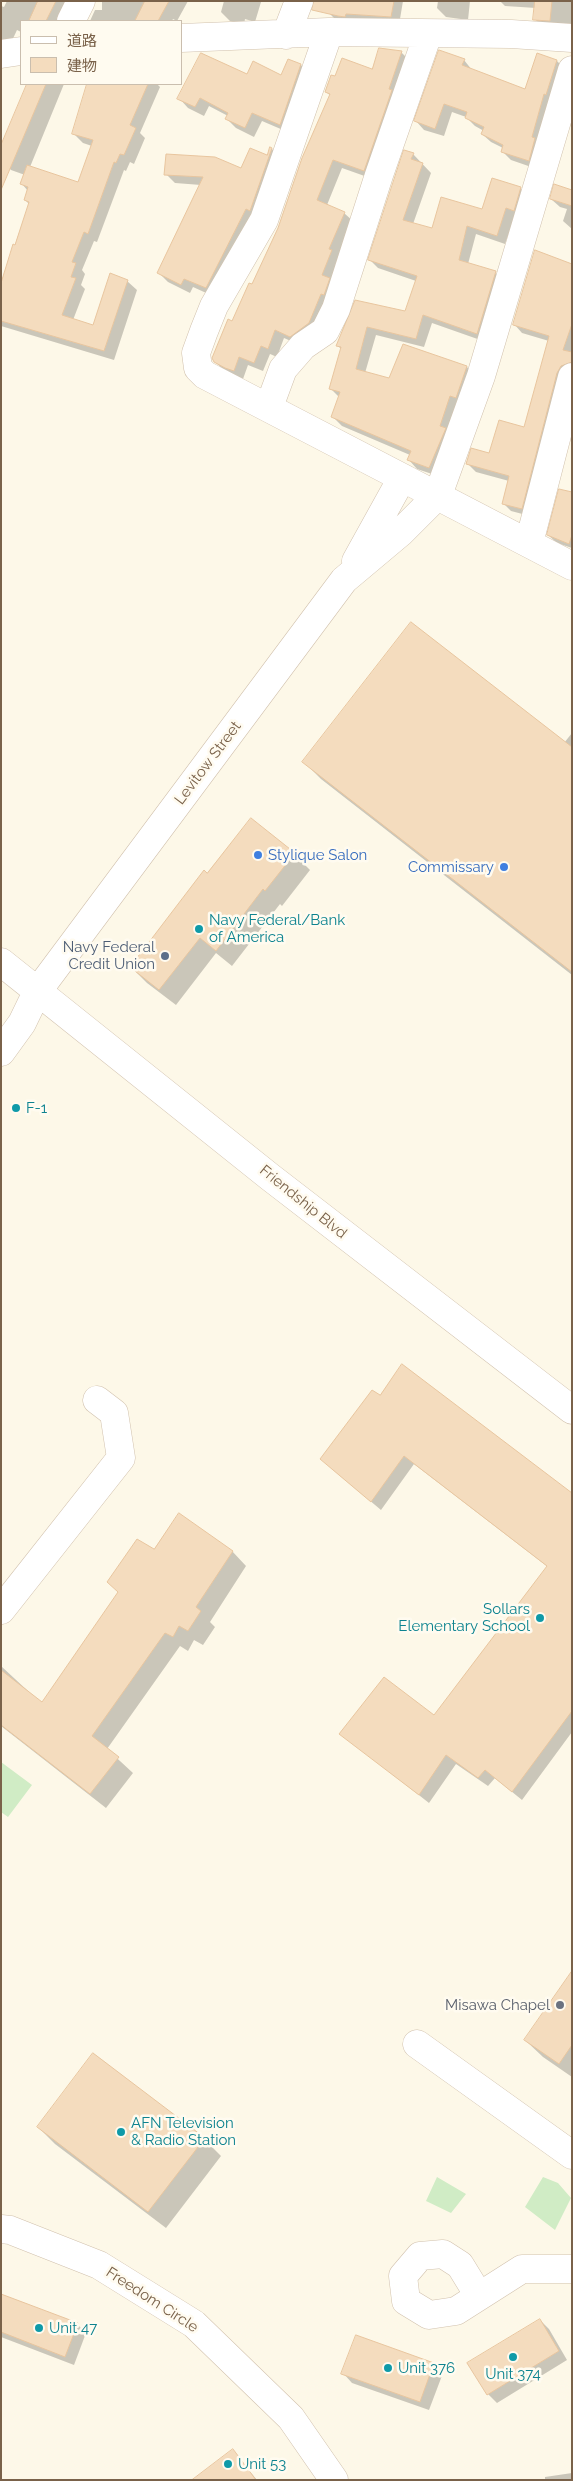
<!DOCTYPE html>
<meta charset="utf-8">
<style>
body{margin:0}
#map{position:relative;width:573px;height:2481px;overflow:hidden;background:#fdf8e8;font-family:Raleway,"Noto Sans JP",sans-serif}
canvas{display:block}
.frame{position:absolute;inset:0;border:2px solid #7a624a;pointer-events:none}
.legend{position:absolute;left:20px;top:20px;width:162px;height:65px;box-sizing:border-box;background:#fffbf0;border:1px solid #cabeae;margin:0;padding:6px 9px;list-style:none;font-size:15px;color:#7a624a}
.legend li{display:flex;align-items:center;gap:10px;height:25px}
.legend b{width:25px;border:1px solid #cabeae}
</style>
<div id="map">
<canvas width="573" height="2481"></canvas>
<div class="frame"></div>
<ul class="legend">
<li><b style="height:6px;background:#fff"></b>道路</li>
<li><b style="height:14px;background:#f4dcbe"></b>建物</li>
</ul>
</div>
<script>
const g = document.querySelector('canvas').getContext('2d');
g.lineJoin = 'round';
function fillPath(path, color) { g.fillStyle = color; g.fill(path, 'evenodd'); }
function stroke(path, color, width, dash) { g.strokeStyle = color; g.lineWidth = width; g.lineCap = dash ? 'butt' : 'round'; g.setLineDash(dash || []); g.stroke(path); }
function drawText(font, color, halo, rows, align = 'center') {
  g.font = font + ' Raleway,sans-serif'; g.lineWidth = 5; g.setLineDash([]); g.textBaseline = 'middle'; g.strokeStyle = halo; g.fillStyle = color; for (const [text, x, y, turn = 0] of rows) {
    g.save(); g.translate(x, y); g.rotate((+turn || 0) * Math.PI / 180); g.textAlign = isNaN(turn) ? turn : align; if (halo) g.strokeText(text, 0, 0); g.fillText(text, 0, 0); g.restore();
  }
}
const green = new Path2D(`
 M1,1762L32,1785L8,1817L1,1812Z
 M437,2177L466,2194L451,2213L426,2201Z
 M543,2177L558,2183L571,2198L555,2230L525,2207Z`);
const shadow = new Path2D(`
 M7,1H64L67,5L59,21H21V32L17,30L9,47L1,51V6L4,7Z
 M102,1H188L177,21L173,19L172,21H90L95,10H102Z
 M224,1H260L261,2L255,22L245,19L244,25L230,21L221,12Z
 M333,1H403L399,25L338,22L330,14Z
 M438,1H470L468,20L446,17L437,8Z
 M500,1H572V27L544,29L535,19L536,8L505,6Z
 M401,52L410,61L373,179L342,168L327,205L344,213L353,221L338,257L340,260L318,332L300,345L284,338L277,357L270,354L263,371L248,365L243,379L225,371L215,362L279,228L331,96L326,92L373,71Z
 M538,55L557,61L566,70L537,169L511,160L502,151L503,148L491,142L482,134L484,131L475,126L466,117L452,112L444,136L424,130L416,121L464,60L472,70L526,91Z
 M289,60L301,65L310,74L290,133L262,121L254,137L236,128L227,119L228,116L209,106L204,116L188,108L179,98L282,77Z
 M28,84H64L30,167L79,184L92,146L83,143L74,134L88,86L85,84H157L160,87L140,133L145,138L134,164L130,162L126,171L124,170L97,242L94,241L82,270L85,274L81,285L85,289L73,320L93,326L127,281L137,290L114,360L1,326V285L29,204L25,200L28,191L22,184L25,175L11,170L1,159V148Z
 M272,149L281,158L215,297L193,287L190,293L168,282L159,273L201,185L175,183L166,174L242,169L267,157Z
 M413,154L431,173L413,224L433,230L482,211L520,188L529,197L515,216L505,244L476,234L468,264L495,273L504,281L486,342L432,323L424,347L376,335L365,373L389,380L403,345L467,367L475,376L438,476L417,469L409,460L410,455L342,426L333,417L339,397L331,389L342,350L338,346L356,302L406,313L416,281L378,268L370,260Z
 M572,191V229L563,221L567,209L560,207L551,199Z
 M572,264V372L530,516L511,511L503,503L509,481L476,472L467,463L490,455L525,429L549,341L522,333L514,324Z
 M572,494V548L557,543L548,535Z
 M572,733V975L321,779L304,762L564,743Z
 M251,820L294,854L310,870L282,906L280,904L232,966L216,953L176,1005L147,983L131,967Z
 M372,1392L572,1494V1732L522,1800L495,1778L488,1786L456,1764L429,1803L341,1734L435,1717L548,1567L414,1464L381,1510L331,1468L322,1459Z
 M154,1551H232L246,1566L210,1622L215,1627L203,1645L194,1640L188,1651L180,1646L107,1749L133,1773L106,1808L1,1726V1666L42,1704Z
 M572,1973V2077L543,2057L525,2040Z
 M94,2054L204,2139L221,2156L166,2228L55,2144L38,2127Z
 M1,2296L77,2324L86,2333L74,2365L1,2337Z
 M540,2320L549,2329L567,2360L497,2403L488,2394Z
 M357,2336L434,2364L443,2373L429,2410L352,2383L343,2373Z
 M233,2451L257,2480H194Z
 M572,2473V2480H545V2477Z`);
const building = new Path2D(`
 M38,1H56L46,21H29Z
 M145,1H169L158,21H135Z
 M314,1H394L391,17L346,14L345,17L338,16L312,10Z
 M535,1H552L550,21L533,20Z
 M379,48L402,51L389,89L392,90L364,171L333,160L317,200L345,212L329,249L332,250L322,275L330,278L324,295L321,294L309,323L290,337L275,330L268,349L261,346L254,363L239,357L234,371L225,368L214,362L212,358L228,319L232,321L249,283L252,284L278,228L302,158L330,94L325,92L331,75L335,76L342,58L372,69Z
 M439,50L465,59L462,65L525,89L537,53L557,60L546,95L544,94L532,137L535,138L529,161L501,152L503,145L481,134L484,127L465,118L467,112L444,104L435,129L414,121Z
 M201,53L247,74L253,61L281,75L288,59L301,64L280,125L252,113L245,128L225,119L228,113L200,98L195,107L177,99Z
 M27,84H46L1,190V145Z
 M87,84H148L130,125L136,128L124,155L120,154L116,163L114,162L88,234L84,232L72,262L76,263L71,277L76,278L62,315L93,325L110,273L128,280L104,351L1,321V283L13,244L15,245L29,202L24,200L28,187L20,184L27,165L78,182L93,140L72,134Z
 M270,147L272,148L250,211L246,209L206,288L184,279L181,285L157,273L203,177L164,175L166,154L215,157L241,168L250,148L267,155Z
 M404,150L414,153L411,159L423,163L403,220L432,228L441,197L482,209L492,178L521,187L514,211L506,208L497,236L467,226L459,260L496,271L477,334L423,315L416,339L367,327L356,369L389,378L403,344L467,366L456,398L450,396L440,426L446,428L429,468L407,460L411,451L331,417L340,392L329,389L341,347L336,346L355,300L405,311L417,276L368,260Z
 M554,184L572,190V206L550,199Z
 M535,250L572,264V324L563,350L572,352V362L561,366L557,373L522,509L502,504L509,476L466,464L471,448L489,453L499,420L524,427L549,336L513,325Z
 M559,489L572,492V535L569,544L547,535Z
 M411,622L572,747V972L302,762Z
 M251,818L295,853L265,891L263,889L216,951L200,938L159,990L130,967L204,870L207,873Z
 M402,1364L572,1493V1711L512,1792L485,1770L478,1778L446,1755L419,1795L339,1734L384,1677L434,1715L547,1566L404,1456L371,1502L320,1459L372,1390L380,1395Z
 M179,1513L233,1551L196,1607L201,1611L188,1631L179,1626L173,1637L165,1633L92,1736L119,1757L90,1794L1,1725V1670L42,1702L118,1592L107,1582L137,1539L154,1549Z
 M572,1971V2045L559,2064L524,2040Z
 M93,2053L205,2138L148,2212L37,2127Z
 M1,2294L78,2323L65,2357L1,2332Z
 M540,2319L559,2351L487,2395L467,2363Z
 M356,2335L434,2363L420,2402L341,2374Z
 M233,2449L256,2480H192Z`);
const minor = new Path2D(`
 M71,21L81,1
 M329,32L264,220L214,306L204,331L196,353L198,368L205,375L572,566
 M286,35L299,1
 M181,38L329,32L511,34L572,38
 M1,54L21,51
 M269,407L283,369L303,346L325,331L336,309L379,175L428,34
 M529,543L572,377
 M356,561L402,478
 M1,962L270,1177L572,1410
 M1,1052L22,1023L37,992L344,580L400,533L438,495L481,376L572,70
 M1,1610L121,1458L114,1413L97,1400
 M417,2044L572,2155
 M1,2229L10,2230L99,2265L194,2324L291,2418L334,2480
 M479,2296L460,2265L443,2254L420,2256L403,2276L406,2301L429,2315L456,2311L522,2269H572`);
const markers = [
 [258,855,5,"#3f7fe0"],
 [504,867,5,"#3f7fe0"],
 [199,929,5,"#0f9aa8"],
 [165,956,5,"#5c6f8a"],
 [16,1108,5,"#0f9aa8"],
 [540,1618,5,"#0f9aa8"],
 [560,2005,5,"#6b7280"],
 [121,2132,5,"#0f9aa8"],
 [39,2328,5,"#0f9aa8"],
 [513,2357,5,"#0f9aa8"],
 [388,2368,5,"#0f9aa8"],
 [228,2464,5,"#0f9aa8"]
];
const streetNames = [
 ["Levitow Street",208,763,-53],
 ["Friendship Blvd",303,1202,39],
 ["Freedom Circle",152,2300,33]
];
const shopNames = [
 ["Stylique Salon",268,855],
 ["Commissary",494,867,"right"]
];
const cultureNames = [
 ["Navy Federal/Bank",209,920],
 ["of America",209,937],
 ["F-1",26,1108],
 ["Sollars",530,1609,"right"],
 ["Elementary School",530,1626,"right"],
 ["AFN Television",131,2123],
 ["& Radio Station",131,2140],
 ["Unit 47",49,2328],
 ["Unit 376",398,2368],
 ["Unit 374",513,2374,"center"],
 ["Unit 53",238,2464]
];
const serviceNames = [
 ["Navy Federal",155,947],
 ["Credit Union",155,964]
];
const worshipNames = [
 ["Misawa Chapel",550,2005]
];
fillPath(green, '#d0ecc5');
fillPath(shadow, '#0003');
fillPath(building, '#f4dcbe');
stroke(building, '#e8c59e', 1);
stroke(minor, '#d1c1ad', 29);
stroke(minor, '#fff', 28);
for (const [x, y, r, color] of markers) { const dot = new Path2D(); dot.arc(x, y, r, 0, 2 * Math.PI); g.fillStyle = color; g.fill(dot); stroke(dot, '#fffbf0', 2); }
drawText('15px', '#7a624a', '#fffbf0', streetNames);
drawText('15px', '#366cbe', '#fffbf0', shopNames, 'left');
drawText('15px', '#0d838f', '#fffbf0', cultureNames, 'left');
drawText('15px', '#4e5e75', '#fffbf0', serviceNames, 'right');
drawText('15px', '#5b616d', '#fffbf0', worshipNames, 'right');
</script>
